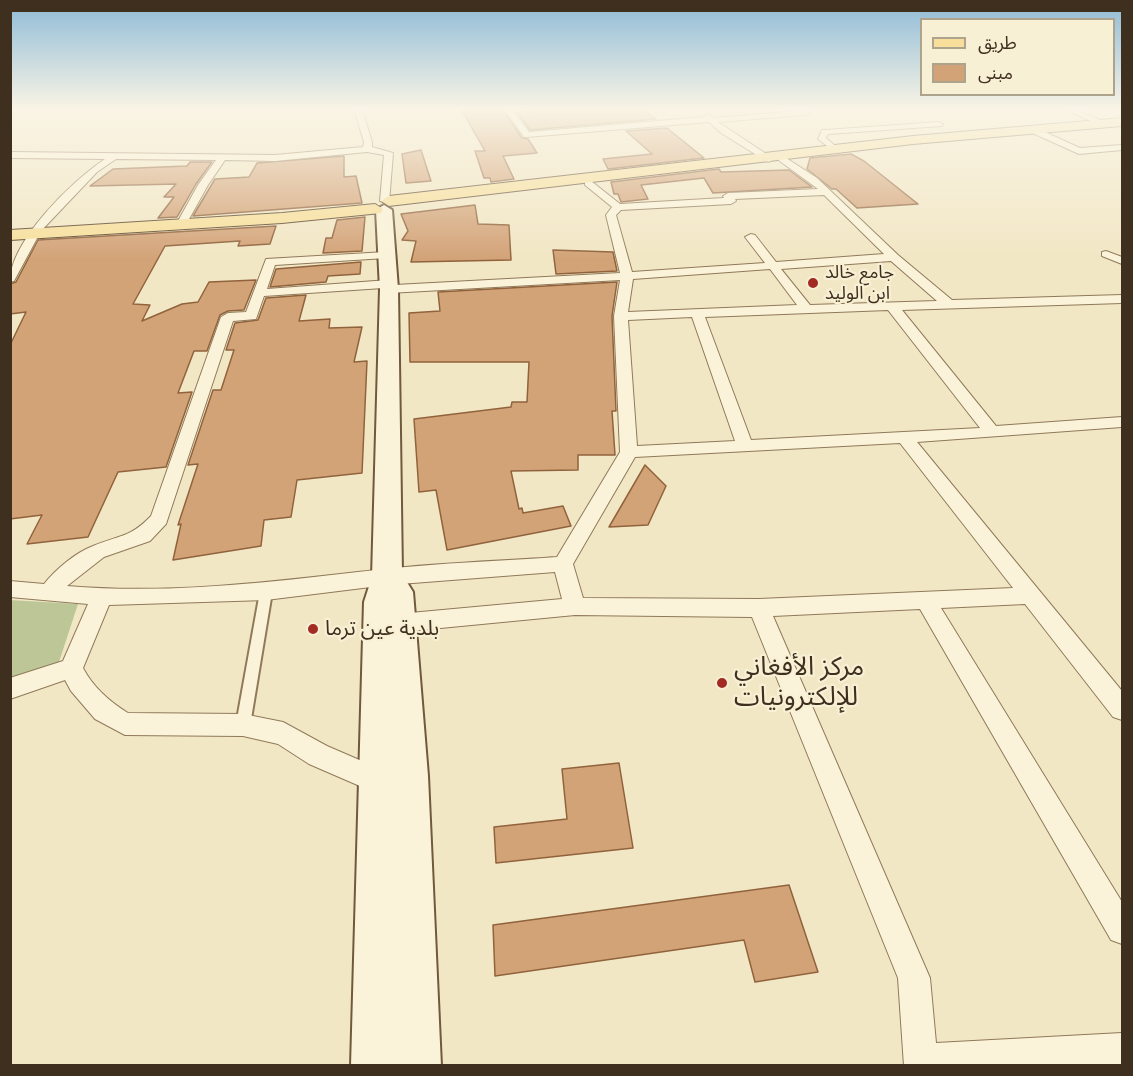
<!DOCTYPE html>
<meta charset="utf-8">
<style>
body{margin:0}
#map{position:relative;width:1133px;height:1076px;overflow:hidden;background:#f2e7c5;font-family:Merriweather,"Noto Sans Arabic",serif}
canvas{display:block}
.frame{position:absolute;inset:0;border:12px solid #3e2f1e;pointer-events:none}
.legend{position:absolute;left:920px;top:18px;width:195px;height:78px;box-sizing:border-box;background:#f8f0d5;border:2px solid #aea38c;margin:0;padding:8px 10px;list-style:none;font-size:18px;color:#3e2f1e}
.legend li{display:flex;align-items:center;gap:12px;height:30px}
.legend b{width:30px;border:2px solid #aea38c}
</style>
<div id="map">
<canvas width="1133" height="1076"></canvas>
<div class="frame"></div>
<ul class="legend">
<li><b style="height:8px;background:#f7df9b"></b>طريق</li>
<li><b style="height:16px;background:#d3a378"></b>مبنى</li>
</ul>
</div>
<script>
const g = document.querySelector('canvas').getContext('2d');
g.lineJoin = 'round';
function fillPath(path, color) { g.fillStyle = color; g.fill(path, 'evenodd'); }
function stroke(path, color, width, dash) { g.strokeStyle = color; g.lineWidth = width; g.lineCap = dash ? 'butt' : 'round'; g.setLineDash(dash || []); g.stroke(path); }
function drawText(font, color, halo, rows, align = 'center') {
  g.font = font + ' Merriweather,"Noto Sans Arabic",serif'; g.lineWidth = 4.5; g.setLineDash([]); g.textBaseline = 'middle'; g.strokeStyle = halo; g.fillStyle = color; for (const [text, x, y, turn = 0] of rows) {
    g.save(); g.translate(x, y); g.rotate((+turn || 0) * Math.PI / 180); g.textAlign = isNaN(turn) ? turn : align; if (halo) g.strokeText(text, 0, 0); g.fillText(text, 0, 0); g.restore();
  }
}
const cemetery = new Path2D(`
 M10,600L78,604L59,662L11,678Z`);
const building = new Path2D(`
 M461,109H502L522,138L528,139L537,153L503,156L514,179L491,182L490,178H484L475,151H485Z
 M566,109H643L656,119L530,130L517,112Z
 M667,128L704,158L608,169L603,159L652,154L626,131Z
 M421,150L431,181L406,183L402,154Z
 M851,154L864,161L918,204L857,208L836,189H832L807,169L810,158Z
 M344,156V177L356,176L362,203L193,216L215,179L249,177L257,163Z
 M190,162H212L196,184L177,217L158,218L174,197H164L176,184L90,186L113,169L187,166Z
 M719,169L721,172L789,170L812,187L713,193L704,178L641,185L648,199L621,202L618,194H614L611,182Z
 M475,205L478,224L509,225L511,260L411,262L416,241L402,240L408,231L401,214Z
 M365,217L362,251L323,253L326,238H332L337,220Z
 M276,226L270,244L238,246L240,241L165,246L133,304L150,305L142,321L182,304L198,302L209,282L256,280L244,310L228,311L220,315L207,351H194L178,393L192,392L166,467L118,472L88,537L27,544L42,515L10,519V345L26,312L10,314V284L16,282L38,240Z
 M553,250L613,252L617,271L556,274Z
 M361,262L360,274L328,276L326,282L270,287L276,269Z
 M617,282L612,316L616,411H612L615,455H578V470L511,471L519,509L522,508L523,513L563,506L571,526L447,550L436,490L419,492L414,419L511,407L512,402H527L529,362H410L409,313L440,311L438,292Z
 M306,295L299,321L330,319L329,328L362,327L354,362L367,361L362,473L297,480L291,517L264,520L261,546L173,560L181,524L178,525L198,464L188,465L213,390H221L234,350H226L235,323L258,320L266,298Z
 M645,465L666,486L648,525L609,527Z
 M619,763L633,848L496,863L494,827L567,819L562,769Z
 M789,885L818,972L755,982L744,940L495,976L493,925Z`);
const lane = new Path2D(`
 M266,588L270,589L272,592L250,725L248,729L243,731L238,729L236,725L260,592L262,589Z`);
const street = new Path2D(`
 M354,109H362L372,142V147L393,153L389,203L380,201L384,155L367,152L275,161L225,160L208,185L188,221L183,224L178,221L198,185L216,160L116,159L97,172L41,231L14,281L10,282C10,241 72,181 105,159L10,158V152L275,155L363,147L364,142Z
 M504,109H512L529,132L704,117L707,114L714,118L796,111L793,109H802L809,113L805,115L718,122L771,157V161L768,162L721,133L709,122L527,137H524Z
 M1063,109H1073L1110,124L1103,126Z
 M939,122L943,124L942,126L828,134L826,138L840,150L836,153L818,139L822,130H825Z
 M1028,127H1034L1080,148L1122,145V150L1079,154L1028,131Z
 M780,154L817,178L898,255L952,300L1122,295V303L902,310L996,426L1122,417V427L917,442L1122,691V720L1113,717L1025,604L941,608L1122,902V944L1111,940L920,609L773,616L930,978L936,1043L1122,1033V1066H904L898,978L752,617L575,615L399,632L391,629L388,623L391,617L399,614L562,599L555,572L387,585L266,600L109,605L83,668C93,687 110,702 128,713L243,714L283,722L327,746L385,771L389,780L385,789L376,793L309,764L278,744L243,736L125,735L95,719L71,691L65,680L10,699V678L63,661L88,604L10,597V581L44,584C56,569 75,553 93,546C119,535 130,538 151,516L221,317L228,313L246,312L266,259L386,252L392,255L386,258L275,265L267,289L389,280L393,281L395,285L620,273L606,215L612,207L585,185V181H591L620,204L724,198L723,196L728,193L818,189L777,159L776,157ZM824,195L884,254L776,262L755,235L751,234L745,237L765,263L632,272L616,215L621,210L731,204L736,201L735,199ZM891,261L937,301L810,305L781,269ZM770,269L797,305L628,312L633,279ZM620,280L614,316L620,452L557,557C500,561 442,563 384,569C279,581 173,595 67,586L104,557L150,541L166,524L233,321L256,319L264,296L383,288L385,292L389,293ZM888,310L980,428L751,440L705,317ZM692,317L735,441L637,446L628,320ZM900,443L1013,588L759,599L583,598L573,564L635,457Z
 M1106,251L1122,257V264L1102,256V252Z`);
const secondary = new Path2D(`
 M384,205L392,210L398,289L402,574L413,592L428,776L441,1066H351L364,602L372,577L380,289L376,210Z`);
const primary = new Path2D(`
 M1122,118V126L913,144L389,206L381,201L389,196L913,136Z
 M375,204L383,209L381,213L282,223L10,240V230L282,213Z`);
const markers = [
 [813,283,6,"#a22b24"],
 [313,629,6,"#a22b24"],
 [722,683,6,"#a22b24"]
];
const farPoinames = [
 ["جامع خالد",825,273],
 ["ابن الوليد",825,294]
];
const poiNames = [
 ["بلدية عين ترما",325,629]
];
const nearPoinames = [
 ["مركز الأفغاني",734,668],
 ["للإلكترونيات",734,698]
];
fillPath(cemetery, '#bdc697');
fillPath(building, '#d3a378');
stroke(building, '#90633d', 1.5);
stroke(lane, '#8f7959', 4);
stroke(street, '#8f7959', 2);
stroke(secondary, '#70593c', 4);
stroke(primary, '#5c462e', 2);
fillPath(lane, '#fbf3d9');
fillPath(street, '#fbf3d9');
fillPath(secondary, '#fbf3d9');
fillPath(primary, '#f7df9b');
const sky = g.createLinearGradient(0, 0, 0, 259);
sky.addColorStop(0, '#8ebbd7');
sky.addColorStop(0.42, '#f9f4e5');
sky.addColorStop(1, '#f9f4e500');
g.fillStyle = sky;
g.fillRect(0, 0, 1133, 259);
for (const [x, y, r, color] of markers) { const dot = new Path2D(); dot.arc(x, y, r, 0, 2 * Math.PI); g.fillStyle = color; g.fill(dot); stroke(dot, '#f8f0d5', 2); }
drawText('18px', '#3e2f1e', '#f8f0d5', farPoinames, 'left');
drawText('21px', '#3e2f1e', '#f8f0d5', poiNames, 'left');
drawText('26px', '#3e2f1e', '#f8f0d5', nearPoinames, 'left');
</script>
